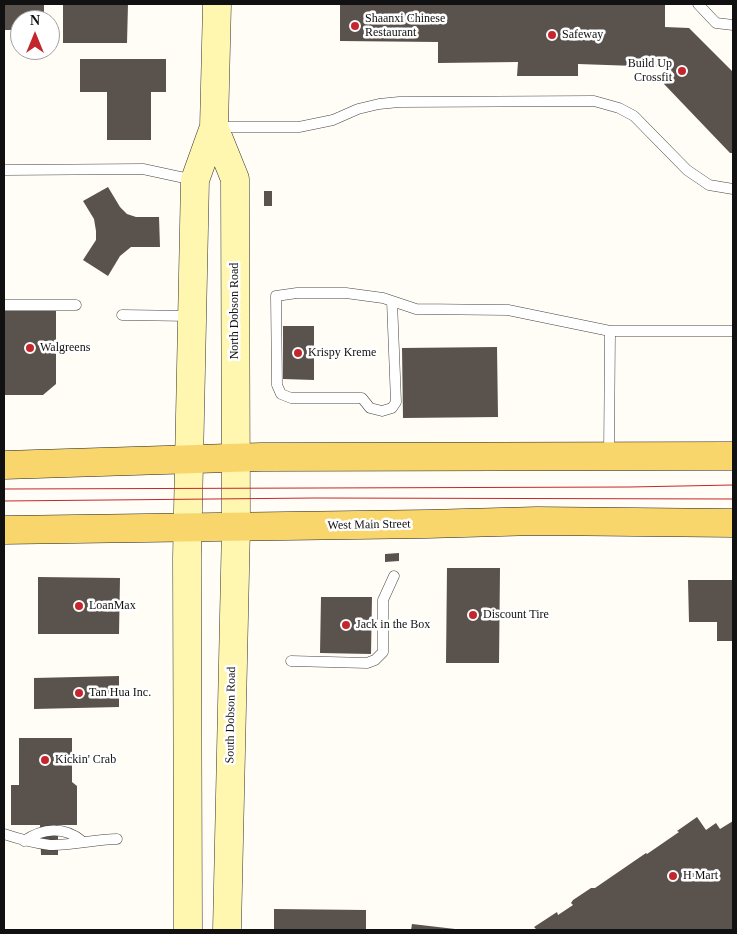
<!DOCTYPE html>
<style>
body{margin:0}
#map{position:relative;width:737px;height:934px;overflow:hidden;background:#fffdf5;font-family:"Times New Roman",serif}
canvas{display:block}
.frame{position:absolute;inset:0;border:5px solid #111;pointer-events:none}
.north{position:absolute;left:10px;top:10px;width:50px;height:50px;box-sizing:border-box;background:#fff;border:1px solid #a0a0a0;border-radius:50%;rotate:0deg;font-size:14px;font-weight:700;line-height:20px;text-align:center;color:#111}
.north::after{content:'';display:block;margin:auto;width:18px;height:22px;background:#c4262e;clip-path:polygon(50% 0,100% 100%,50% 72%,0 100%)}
</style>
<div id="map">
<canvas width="737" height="934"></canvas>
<div class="frame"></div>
<div class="north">N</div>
</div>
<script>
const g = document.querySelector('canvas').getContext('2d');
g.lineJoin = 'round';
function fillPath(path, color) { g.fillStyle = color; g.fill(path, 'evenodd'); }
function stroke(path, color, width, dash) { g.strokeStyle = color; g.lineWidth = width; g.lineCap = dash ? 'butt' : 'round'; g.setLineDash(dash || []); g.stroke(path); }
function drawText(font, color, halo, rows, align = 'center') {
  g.font = font + ' "Times New Roman",serif'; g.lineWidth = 5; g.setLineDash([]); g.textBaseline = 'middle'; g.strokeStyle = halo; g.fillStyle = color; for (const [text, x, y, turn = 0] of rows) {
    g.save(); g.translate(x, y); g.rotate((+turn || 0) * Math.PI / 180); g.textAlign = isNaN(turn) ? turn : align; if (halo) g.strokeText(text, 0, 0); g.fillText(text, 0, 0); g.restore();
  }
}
const building = new Path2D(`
 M4,4H44V20H20V30H4Z
 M63,4H128L127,43H63Z
 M340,4H665V27L689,28L733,72V153H730L664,84L665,67L578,64V76H517L518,62L438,63V42L340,41Z
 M80,59H166V92H151V140H107V92H80Z
 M108,187L120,207L127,214L136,217H159L160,247H131L120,256L108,276L83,260L96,240V231L94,219L83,201Z
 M264,191H272V206H264Z
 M4,311H56V384L43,395H4Z
 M283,326H314V380L283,379Z
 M497,347L498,417L403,418L402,348Z
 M399,553V561L385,562V554Z
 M447,568H500L499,663H446Z
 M38,577L120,578L119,634H38Z
 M688,580H733V641H717V622H689Z
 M321,597H372L371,654L320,653Z
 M119,676V707L34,709V678Z
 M19,738H72V782L77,786V825H58V855H41L40,825H11V785H19Z
 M697,817L706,830L716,823L720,829L733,821V930H537L534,927L557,912L558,915L573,905L571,903L573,900L591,888H595L646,853L647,854L679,832L677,831Z
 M274,909L366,910V930H274Z
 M412,924L455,929V930H411Z`);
const service = new Path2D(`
 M698,4L716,23L733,25
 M216,127H299L333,120L358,109L379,104L399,102L594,101L619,108L634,116L687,170L709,185L733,189
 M4,170L143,169L194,180
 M392,301L396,402L392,408L382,411L370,408L362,398H291L281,394L277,385L276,296L297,293H346L383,298L416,309L508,310L610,331H733
 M4,305H76
 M122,315L191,316
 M609,455L610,331
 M291,661L367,663L375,660L383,652V600L394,576
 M4,834C19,839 34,843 50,845C70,846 96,839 117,839
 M24,841C43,828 64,826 82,841`);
const secondary = new Path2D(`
 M214,127L235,179L236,527L227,930
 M188,930L187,557L195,180L214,127L217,4`);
const primary = new Path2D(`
 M4,465L261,457L733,456
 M4,530L427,524L537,521L733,523`);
const tram = new Path2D(`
 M4,489L630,487L733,485
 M4,501L315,498L733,499`);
const markers = [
 [355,26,5,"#c4262e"],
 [552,35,5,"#c4262e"],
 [682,71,5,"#c4262e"],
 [30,348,5,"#c4262e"],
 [298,353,5,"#c4262e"],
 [79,606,5,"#c4262e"],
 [473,615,5,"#c4262e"],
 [346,625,5,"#c4262e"],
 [79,693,5,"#c4262e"],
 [45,760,5,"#c4262e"],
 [673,876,5,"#c4262e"]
];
const poiNames = [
 ["Shaanxi Chinese",365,19],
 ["Restaurant",365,33],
 ["Safeway",562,35],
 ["Build Up",672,64,"right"],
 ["Crossfit",672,78,"right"],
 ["Walgreens",40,348],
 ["Krispy Kreme",308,353],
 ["LoanMax",89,606],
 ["Discount Tire",483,615],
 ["Jack in the Box",356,625],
 ["Tan Hua Inc.",89,693],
 ["Kickin' Crab",55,760],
 ["H Mart",683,876]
];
const streetNames = [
 ["North Dobson Road",235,311,-90],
 ["West Main Street",369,525,-1],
 ["South Dobson Road",231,715,-89]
];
fillPath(building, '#5a524d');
stroke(service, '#444', 11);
stroke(secondary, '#333', 29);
stroke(primary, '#222', 29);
stroke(service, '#fff', 10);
stroke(secondary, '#fff6b0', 28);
stroke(primary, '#f9d66b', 28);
stroke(tram, '#c4262e', 1);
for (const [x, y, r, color] of markers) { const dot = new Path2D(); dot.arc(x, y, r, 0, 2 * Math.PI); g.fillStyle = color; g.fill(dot); stroke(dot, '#fff', 2); }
drawText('12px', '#111', '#fff', poiNames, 'left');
drawText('12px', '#111', '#fff', streetNames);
</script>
